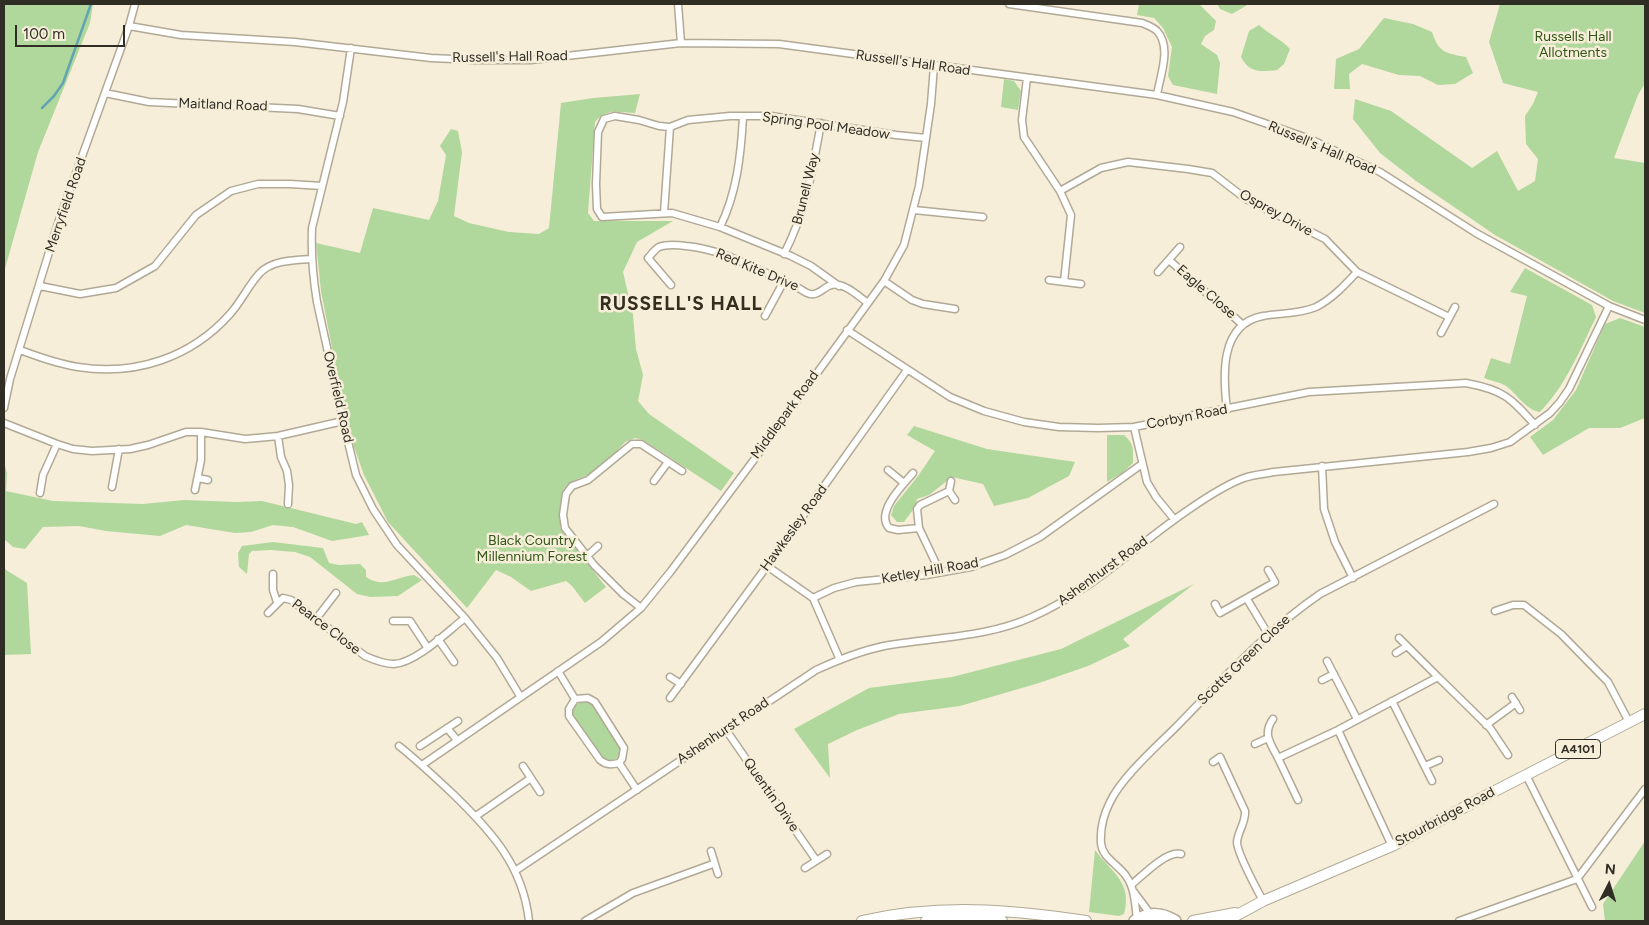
<!DOCTYPE html>
<style>
body{margin:0}
#map{position:relative;width:1649px;height:925px;overflow:hidden;background:#f7eed9;font-family:Figtree,sans-serif}
canvas{display:block}
.frame{position:absolute;inset:0;border:5px solid #302d25;pointer-events:none}
.north{position:absolute;left:1584px;top:860px;width:50px;height:50px;-webkit-text-stroke:4px #f7eed9;paint-order:stroke;rotate:5deg;font-size:14px;font-weight:700;line-height:20px;text-align:center;color:#302d25}
.north::after{content:'';display:block;margin:auto;width:18px;height:22px;background:#302d25;clip-path:polygon(50% 0,100% 100%,50% 72%,0 100%)}
.scale{position:absolute;left:15px;top:25px;width:110px;height:22px;box-sizing:border-box;border:2px solid #302d25;border-top:0;padding-left:6px;font-size:15px;line-height:18px;white-space:nowrap;color:#302d25;-webkit-text-stroke:4px #f7eed9;paint-order:stroke}
</style>
<div id="map">
<canvas width="1649" height="925"></canvas>
<div class="frame"></div>
<div class="north">N</div>
<div class="scale">100 m</div>
</div>
<script>
const g = document.querySelector('canvas').getContext('2d');
g.lineJoin = 'round';
function fillPath(path, color) { g.fillStyle = color; g.fill(path, 'evenodd'); }
function stroke(path, color, width, dash) { g.strokeStyle = color; g.lineWidth = width; g.lineCap = dash ? 'butt' : 'round'; g.setLineDash(dash || []); g.stroke(path); }
function drawText(font, color, halo, rows, align = 'center') {
  g.font = font + ' Figtree,sans-serif'; g.lineWidth = 5; g.setLineDash([]); g.textBaseline = 'middle'; g.strokeStyle = halo; g.fillStyle = color; for (const [text, x, y, turn = 0] of rows) {
    g.save(); g.translate(x, y); g.rotate((+turn || 0) * Math.PI / 180); g.textAlign = isNaN(turn) ? turn : align; if (halo) g.strokeText(text, 0, 0); g.fillText(text, 0, 0); g.restore();
  }
}
const green = new Path2D(`
 M4,4H93L90,23L38,152L4,272Z
 M1139,4H1199L1216,21L1214,30L1205,36L1201,44L1217,55L1220,63L1217,94L1173,85L1168,76L1172,47L1163,28L1154,18L1137,15Z
 M1217,4H1249L1232,14L1220,9Z
 M1500,4H1645V83L1638,95L1614,158L1645,163V313L1613,301L1495,235L1416,181L1380,153L1353,119L1355,99L1391,111L1472,168L1497,151L1518,191L1535,181L1538,159L1526,144L1525,116L1533,104L1538,92L1503,83L1489,42Z
 M1384,18L1413,24L1432,32C1439,53 1445,53 1466,57L1473,73L1455,84L1438,85L1420,76L1399,75L1362,64L1349,74L1350,89H1334L1336,59L1359,49Z
 M1259,25C1269,34 1281,39 1290,49L1284,64L1277,70C1261,72 1249,73 1241,57L1249,31Z
 M1004,79L1014,81L1021,91L1018,110L1001,107Z
 M640,94L635,113C619,112 606,108 595,122L588,213L594,221H673L637,242L623,272L633,315L636,349L643,375L638,401L649,414L734,473L721,491L643,440L635,438L625,442L616,452L590,474L575,480L566,486L562,493L559,515L561,530L606,587L585,603L572,586L566,581L531,591L511,577L496,570L467,608L388,522L364,475L348,430L321,291L316,243L360,253L373,208L429,220L438,201L446,155L440,146L451,129L458,131L462,152L454,216L469,223L509,232L539,234L549,228L561,103L593,98Z
 M1525,268L1592,305L1596,317C1580,350 1566,385 1540,412C1526,410 1518,395 1506,386C1500,382 1491,381 1484,378L1491,358L1510,364L1527,296L1510,292Z
 M1620,318L1645,327V418L1620,428H1589L1543,455L1530,437L1553,420L1576,390L1605,324Z
 M914,426L987,449L1075,462L1069,476L1028,498L994,506L983,484L952,477L929,495L917,499L915,507L904,522H897L891,515L894,506L918,476L935,451L907,435Z
 M1107,435H1124C1135,445 1133,450 1133,463L1122,473L1107,482Z
 M4,462L7,473L6,491L53,501L143,504L184,500L237,502L262,501L356,524L362,522L369,535L332,541L293,527L273,525L251,532L235,533L186,525L160,536L106,531L79,526L43,527L25,549L13,547L4,539Z
 M273,542L323,548L329,563L339,565L360,564L366,570V577C384,589 394,577 414,575L422,580L398,596L370,597L357,594L310,557L295,552L271,550L252,551L249,554L247,574L239,567L238,553L242,546Z
 M4,567L6,570L27,583L31,654L4,655Z
 M1194,584L1123,639L1130,646L1088,666L1039,683L960,706L899,714L857,730L828,744L830,778L794,729L869,688L952,677L1061,649Z
 M581,701L590,702L594,705L622,749C619,758 612,766 602,758L573,715V708Z
 M1645,841V921H1605L1603,904Z
 M1095,850C1111,872 1133,882 1124,914L1119,916L1089,912Z`);
const stream = new Path2D(`
 M42,108L54,96L63,83L91,4`);
const street = new Path2D(`
 M678,4L681,43
 M1009,4L1142,23C1147,25 1153,27 1157,31C1172,47 1160,76 1157,95
 M129,26L181,35L295,42L431,58L475,60H531L681,43L779,44L1157,95L1233,112L1310,139L1380,172L1476,233L1609,306L1645,320
 M351,48L343,102L312,228C311,253 313,278 317,302L343,421L356,475L373,509L397,545L465,618L497,658L520,696
 M1027,78L1022,120L1024,137L1060,191L1071,215L1064,282
 M105,93L149,102L298,109L340,116
 M1060,191L1101,168L1128,162L1188,169L1212,173L1246,199L1325,239L1357,272L1449,317
 M914,210L983,217
 M664,213L670,127
 M720,227C737,193 741,154 743,117
 M784,254C807,209 812,171 821,123
 M1169,260L1243,325
 M1158,272L1180,247
 M1049,280L1081,284
 M884,281L912,300L923,304L955,309
 M671,285L648,258C651,255 655,249 659,247C667,244 678,245 686,246C727,250 756,270 793,285C799,287 804,293 810,294C818,296 824,287 831,285C844,282 858,296 868,303
 M40,286L80,294L116,288L155,266L196,215L231,191L258,184H290L322,186
 M839,286L811,266L791,256L720,227L672,213L602,217L597,209L596,184L598,132L604,119L615,116L639,120L659,126L670,127L688,120L730,116H771L896,135L926,138
 M765,316L784,281
 M847,330L950,397L984,411L1024,422L1059,427L1098,428L1134,427L1309,392L1466,383C1504,390 1511,398 1535,425
 M1441,333L1455,307
 M20,350C39,357 58,364 78,367C135,376 191,358 230,314C241,302 248,286 259,274C271,260 295,260 312,259
 M4,408L10,379L58,223L129,26L135,4
 M1227,410C1223,377 1219,324 1263,316C1280,313 1300,314 1316,307C1332,299 1345,285 1357,272
 M4,423L57,444L73,449L92,451L130,449L148,445L186,432H201L245,439L257,438L278,436L343,421
 M1134,427L1147,482L1156,497L1174,519
 M278,436L281,457L287,471L289,485L288,504
 M1322,466L1324,509L1335,542L1353,578
 M888,470L904,483
 M913,473C903,485 875,512 889,528L898,530L919,528L940,572
 M198,478L208,480
 M654,481L668,462
 M951,481L949,491L955,500
 M112,487L119,449
 M195,490L201,460V432
 M40,493L43,475L57,444
 M919,528L917,509L920,505L949,491
 M587,556L598,546
 M767,566L813,598L840,660
 M273,574V590L277,602
 M813,598L834,588L856,582L926,575L971,567L1005,555L1040,537L1142,464
 M1247,599L1268,634
 M1215,604L1220,613L1275,582L1268,570
 M641,608L623,594L594,565L565,528L563,515L566,494L572,486L588,480L632,444H641L682,471
 M1495,611L1513,605H1524L1561,634L1608,682L1629,722
 M268,613L283,598L291,600L365,656C374,660 384,664 394,664C416,663 448,631 465,618
 M316,619L336,593
 M393,621H410L427,647
 M1399,638L1438,677
 M438,639L454,662
 M1396,653L1407,646
 M1327,661L1357,719
 M558,671L575,699L588,698L595,702L624,748L622,759L619,763L637,790
 M670,677L681,684
 M1322,680L1334,674
 M1512,697L1520,710
 M670,698L767,566L907,370
 M575,699L569,709V716L600,760C606,765 611,765 619,763
 M1392,701L1432,781
 M1273,719C1262,734 1271,744 1278,758
 M1486,725L1516,703
 M447,728L457,740
 M726,730L816,860
 M1338,730L1392,846
 M1255,744L1268,738
 M399,746C418,761 436,778 454,795C492,832 523,866 529,921
 M420,746L458,721
 M1213,762L1220,757L1245,811C1246,822 1238,831 1237,842C1237,854 1257,889 1263,901
 M422,765L601,642L641,608L671,571L756,457L884,281L904,245L919,186L931,104L934,66
 M523,766L540,792
 M1425,766L1439,760
 M1526,775L1592,907
 M1298,800L1278,758L1338,730L1438,677L1490,728L1508,755
 M476,816L531,778
 M711,851L718,874
 M805,868L827,854
 M515,871L816,670C838,660 860,651 884,646C933,637 986,638 1032,617C1092,591 1137,544 1191,508C1207,497 1225,485 1244,478C1253,475 1264,474 1274,472L1468,452L1491,448L1510,442L1550,413L1560,402L1569,389L1609,306
 M1131,885C1142,876 1167,850 1181,854
 M1134,892L1151,915
 M1137,919C1135,905 1135,888 1126,876C1119,865 1102,858 1101,843C1100,829 1104,814 1110,802C1122,777 1155,748 1175,728C1221,681 1266,631 1320,594L1494,504
 M585,921L633,893L713,864
 M1459,921L1577,879L1645,789`);
const primary = new Path2D(`
 M862,921C936,904 1011,909 1086,921
 M926,921L976,919L1002,921
 M1193,921L1235,913
 M1226,921L1263,901L1392,846L1491,793L1645,714`);
const highway = new Path2D(`
 M1135,921C1148,912 1162,913 1175,921`);
const shields = [
 [1578,749,45]
];
const shieldNames = [
 ["A4101",1578,749]
];
const parkNames = [
 ["Russells Hall",1573,37],
 ["Allotments",1573,53],
 ["Black Country",532,541],
 ["Millennium Forest",532,557]
];
const streetNames = [
 ["Russell's Hall Road",510,57,-1],
 ["Russell's Hall Road",913,63,8],
 ["Maitland Road",223,105,2],
 ["Spring Pool Meadow",826,126,8],
 ["Russell's Hall Road",1322,148,23],
 ["Brunell Way",806,189,-76],
 ["Merryfield Road",66,205,-71],
 ["Osprey Drive",1276,213,29],
 ["Red Kite Drive",757,270,23],
 ["Eagle Close",1206,292,41],
 ["Overfield Road",338,397,77],
 ["Middlepark Road",785,415,-54],
 ["Corbyn Road",1187,417,-11],
 ["Hawkesley Road",794,528,-54],
 ["Ketley Hill Road",930,571,-10],
 ["Ashenhurst Road",1103,571,-36],
 ["Pearce Close",326,627,37],
 ["Scotts Green Close",1244,660,-44],
 ["Ashenhurst Road",723,731,-34],
 ["Quentin Drive",771,795,55],
 ["Stourbridge Road",1445,817,-28]
];
const districtNames = [
 ["RUSSELL'S HALL",681,304]
];
fillPath(green, '#b0d79c');
stroke(stream, '#62a5b2', 2.5);
stroke(street, '#b1a995', 9);
stroke(primary, '#b1a995', 12);
stroke(highway, '#b1a995', 14);
stroke(street, '#fff', 6);
stroke(primary, '#fff', 10);
stroke(highway, '#fff', 11);
for (const [x, y, w] of shields) { const box = new Path2D(); box.roundRect(x - w / 2, y - 9.5, w, 19, 4); g.fillStyle = '#f7eed9'; g.fill(box); stroke(box, '#302d25', 1); }
drawText('bold 12px', '#302d25', null, shieldNames);
drawText('14px', '#315617', '#f7eed9', parkNames);
drawText('14px', '#302d25', '#f7eed9', streetNames);
g.letterSpacing = '1px';
drawText('bold 19px', '#352e1e', '#f7eed9', districtNames);
g.letterSpacing = '0px';
</script>
